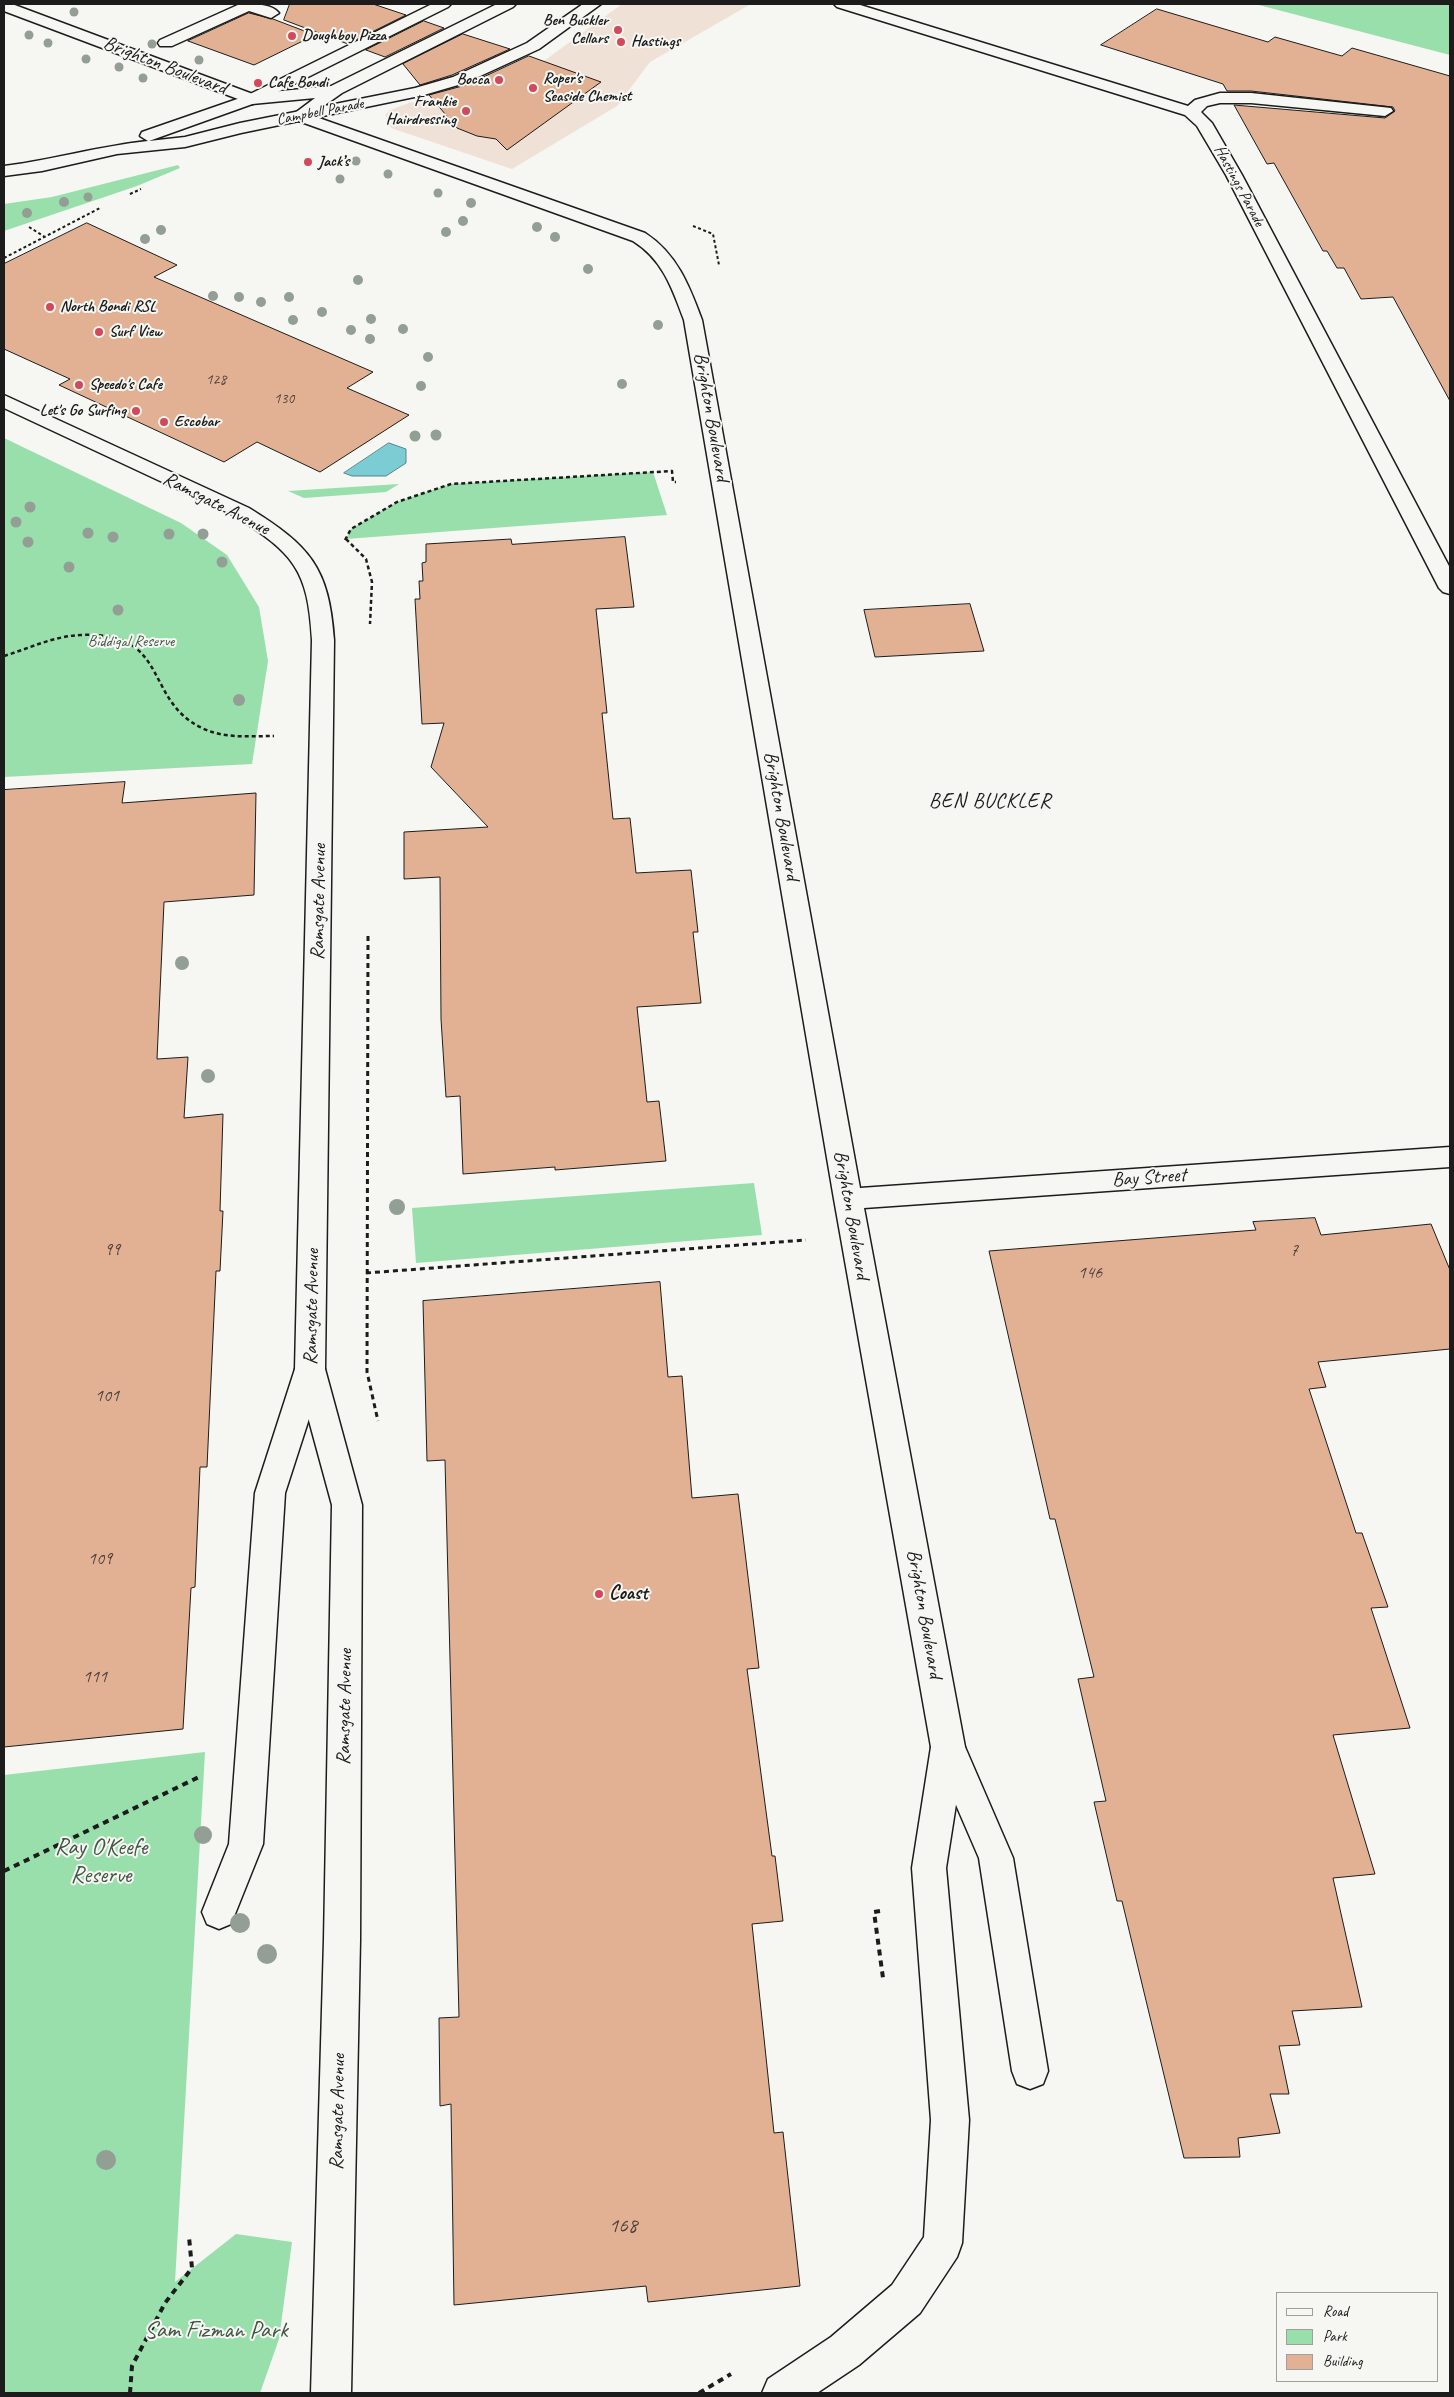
<!DOCTYPE html>
<meta charset="utf-8">
<style>
body{margin:0}
#map{position:relative;width:1454px;height:2397px;overflow:hidden;background:#f6f6f2;font-family:Caveat,sans-serif}
canvas{display:block}
.frame{position:absolute;inset:0;border:5px solid #1c1c1c;pointer-events:none}
.legend{position:absolute;left:1276px;top:2292px;width:162px;height:90px;box-sizing:border-box;background:#f6f6f2;border:1px solid #9f9f9c;margin:0;padding:6px 9px;list-style:none;font-size:15px;color:#1c1c1c}
.legend li{display:flex;align-items:center;gap:10px;height:25px}
.legend b{width:25px;border:1px solid #9f9f9c}
</style>
<div id="map">
<canvas width="1454" height="2397"></canvas>
<div class="frame"></div>
<ul class="legend">
<li><b style="height:6px;background:#f6f6f2"></b>Road</li>
<li><b style="height:14px;background:#99dfac"></b>Park</li>
<li><b style="height:14px;background:#e2b194"></b>Building</li>
</ul>
</div>
<script>
const g = document.querySelector('canvas').getContext('2d');
g.lineJoin = 'round';
function fillPath(path, color) { g.fillStyle = color; g.fill(path, 'evenodd'); }
function stroke(path, color, width, dash) { g.strokeStyle = color; g.lineWidth = width; g.lineCap = dash ? 'butt' : 'round'; g.setLineDash(dash || []); g.stroke(path); }
function drawText(font, color, halo, rows, align = 'center') {
  g.font = font + ' Caveat,sans-serif'; g.lineWidth = 4; g.setLineDash([]); g.textBaseline = 'middle'; g.strokeStyle = halo; g.fillStyle = color; for (const [text, x, y, turn = 0] of rows) {
    g.save(); g.translate(x, y); g.rotate((+turn || 0) * Math.PI / 180); g.textAlign = isNaN(turn) ? turn : align; if (halo) g.strokeText(text, 0, 0); g.fillText(text, 0, 0); g.restore();
  }
}
const built = new Path2D(`
 M622,4H751L650,62L617,106L512,169L391,128L385,115L390,110L409,103L492,87L526,74Z`);
const green = new Path2D(`
 M1255,4H1450V55Z
 M178,165L180,168L137,186L4,231V204L52,197Z
 M4,438L181,523L227,555L259,607L268,661L252,764L4,777Z
 M653,472L667,515L346,539L351,529L397,502L451,484Z
 M399,484L386,492L304,498L288,491Z
 M754,1183L762,1235L416,1263L412,1208Z
 M205,1752L175,2282L236,2234L292,2242L279,2339L260,2393H4V1775Z`);
const water = new Path2D(`
 M389,443L406,449V463L386,476H352L344,473Z`);
const building = new Path2D(`
 M290,4H373L406,15L348,44L284,20Z
 M1157,9L1268,42L1275,37L1342,56L1352,48L1450,76V401L1393,297L1361,299L1344,268H1337L1327,251H1323L1274,163L1267,164L1234,105L1385,118L1395,111L1393,107L1251,91H1227L1223,84L1101,45Z
 M249,13L273,19L315,35L254,65L188,41Z
 M424,21L444,28L385,57L366,50Z
 M463,34L510,49L452,75L420,85L403,64Z
 M529,56L601,82L507,150L496,139L477,136L457,128L429,95L466,85Z
 M87,223L177,265L154,277L373,372L347,388L409,415L320,472L257,442L224,462L59,385L70,379L4,349V264Z
 M625,537L634,607L596,609L607,713H602L613,819L630,818L636,873L691,870L698,932H693L701,1003L637,1007L647,1102L659,1101L666,1161L555,1170V1167L463,1174L460,1096L446,1097L441,1019L440,877L404,879V832L488,827L431,767L444,723L422,724L415,599H420L419,581H423L422,563L426,562V544L511,539L512,544Z
 M970,604L984,651L875,657L864,610Z
 M125,782L122,803L256,793L254,895L164,902L157,1059L188,1057L184,1118L223,1114L220,1211H223L220,1271H216L207,1467H200L195,1587L191,1588L183,1729L4,1747V790Z
 M1315,1218L1321,1235L1431,1224L1450,1270V1349L1318,1362L1326,1387L1309,1389L1356,1533H1362L1388,1607L1371,1608L1410,1728L1333,1735L1375,1874L1333,1878L1362,2007L1292,2011L1300,2045L1279,2046L1289,2094H1270L1280,2133L1238,2138L1240,2157L1184,2158L1122,1901H1117L1094,1802L1106,1801L1078,1679L1094,1677L1055,1519H1050L989,1251L1256,1230L1253,1222Z
 M660,1282L668,1377L682,1376L692,1498L738,1494L759,1668L747,1669L772,1856H775L783,1921L752,1924L774,2133L783,2132L800,2286L648,2302L646,2286L454,2305L451,2104L440,2106L439,2018L459,2017L445,1460L427,1461L423,1301Z`);
const pathFar3 = new Path2D(`
 M130,194L141,189
 M693,226L713,234L719,265
 M29,227L45,237
 M4,258L100,208`);
const pathFar2 = new Path2D(`
 M346,539L366,559L372,582L370,624
 M345,540L351,529L397,502L451,484L672,471L673,482H676
 M4,656C30,648 54,636 81,635C171,631 143,700 202,728C224,739 251,736 274,736`);
const pathFar1 = new Path2D(`
 M368,936L367,1372L378,1421
 M366,1273L806,1240`);
const path = new Path2D(`
 M4,1871L199,1777
 M880,1911L874,1912L883,1978
 M130,2393L132,2366L165,2303L192,2268L189,2237
 M699,2393L731,2374`);
const lane = new Path2D(`
 M240,4C252,4 271,3 279,13L271,18L249,11L172,46H160L158,43L160,40Z
 M497,4H516L513,7L342,93L305,119L299,121L291,116L315,98L252,104L244,99L252,94L331,86Z
 M310,1357L320,1361L325,1369L285,1493L263,1844L231,1924L219,1929L207,1924L202,1912L229,1844L255,1493L295,1369L300,1361Z
 M948,1732L960,1736L965,1747L946,1868L969,2120L962,2243L957,2257L920,2313L859,2365L817,2393H762L768,2379L831,2337L892,2285L924,2237L931,2120L912,1868L931,1747L936,1736Z`);
const street = new Path2D(`
 M4,4H12L258,96L260,99L252,104L246,102L4,11Z
 M834,4H857L1188,106L1195,100L1220,93H1251L1391,108L1393,111L1385,116L1251,103H1220L1207,106L1201,112L1212,123L1242,175L1450,568V594L1443,592L1439,588L1226,175L1197,126L1185,115L837,7Z
 M299,111L645,233C677,254 689,285 702,320L860,1188L1450,1147V1167L864,1208L965,1747L1013,1858L1048,2071L1043,2084L1030,2089L1017,2084L1012,2071L979,1858L931,1747L834,1199L684,320C672,288 663,260 633,241L293,119L291,116Z
 M4,395L249,508C310,546 329,567 334,640L325,1369L362,1505L360,1940L351,2393H311L324,1940L332,1505L295,1369L312,640C308,569 294,554 235,516L4,408Z`);
const secondary = new Path2D(`
 M432,4H451L448,7L258,102L149,141L185,137L240,123L415,88L453,77L527,43L583,4H601L539,49L465,83L424,95L241,133L185,147L117,154L42,171L4,176V166C52,160 99,146 148,141L140,136L142,132L246,96Z`);
const trees = [
 [74,12,4.5],
 [29,35,4.5],
 [48,43,4.5],
 [152,44,4.5],
 [86,59,4.5],
 [199,60,4.5],
 [119,67,4.5],
 [143,78,4.5],
 [356,161,4.5],
 [388,174,4.5],
 [340,179,4.5],
 [438,193,4.5],
 [88,197,4.5],
 [64,202,5],
 [471,203,5],
 [27,213,5],
 [463,221,5],
 [537,227,5],
 [161,230,5],
 [446,232,5],
 [555,237,5],
 [145,239,5],
 [588,269,5],
 [358,280,5],
 [213,296,5],
 [239,297,5],
 [289,297,5],
 [261,302,5],
 [322,312,5],
 [371,319,5],
 [293,320,5],
 [658,325,5],
 [403,329,5],
 [351,330,5],
 [370,339,5],
 [428,357,5],
 [622,384,5],
 [421,386,5],
 [436,435,5.5],
 [415,436,5.5],
 [30,507,5.5],
 [16,522,5.5],
 [88,533,5.5],
 [169,534,5.5],
 [203,534,5.5],
 [113,537,5.5],
 [28,542,5.5],
 [222,562,5.5],
 [69,567,5.5],
 [118,610,5.5],
 [239,700,6],
 [182,963,7],
 [208,1076,7],
 [397,1207,8],
 [203,1835,9],
 [240,1923,10],
 [267,1954,10],
 [106,2160,10]
];
const markers = [
 [618,30,5,"#d1495b"],
 [292,36,5,"#d1495b"],
 [621,42,5,"#d1495b"],
 [499,80,5,"#d1495b"],
 [258,83,5,"#d1495b"],
 [533,88,5,"#d1495b"],
 [466,111,5,"#d1495b"],
 [308,162,5,"#d1495b"],
 [50,307,5,"#d1495b"],
 [99,332,5,"#d1495b"],
 [79,385,5,"#d1495b"],
 [136,411,5,"#d1495b"],
 [164,422,5,"#d1495b"],
 [599,1594,5,"#d1495b"]
];
const farNumbernames = [
 ["128",216,380],
 ["130",284,399]
];
const farPoinames = [
 ["Ben Buckler",608,21,"right"],
 ["Cellars",608,39,"right"],
 ["Doughboy Pizza",302,36],
 ["Hastings",631,42],
 ["Roper's",543,79],
 ["Seaside Chemist",543,97],
 ["Bocca",489,80,"right"],
 ["Cafe Bondi",268,83],
 ["Frankie",456,102,"right"],
 ["Hairdressing",456,120,"right"],
 ["Jack’s",318,162],
 ["North Bondi RSL",60,307],
 ["Surf View",109,332],
 ["Speedo's Cafe",89,385],
 ["Let's Go Surfing",126,411,"right"],
 ["Escobar",174,422]
];
const farStreetnames = [
 ["Campbell Parade",320,112,-11],
 ["Hastings Parade",1239,186,62]
];
const farParknames = [
 ["Biddigal Reserve",131,642]
];
const numberNames = [
 ["99",112,1250],
 ["7",1294,1251],
 ["146",1090,1273],
 ["101",107,1396],
 ["109",100,1559],
 ["111",95,1677]
];
const streetNames = [
 ["Brighton Boulevard",165,66,21],
 ["Brighton Boulevard",711,417,80],
 ["Ramsgate Avenue",216,504,27],
 ["Brighton Boulevard",781,816,80],
 ["Ramsgate Avenue",319,902,-89],
 ["Bay Street",1149,1178,-4],
 ["Brighton Boulevard",851,1215,80],
 ["Ramsgate Avenue",312,1307,-89],
 ["Brighton Boulevard",924,1614,80],
 ["Ramsgate Avenue",345,1707,-89],
 ["Ramsgate Avenue",338,2112,-89]
];
const poiNames = [
 ["Coast",609,1594]
];
const neighbourhoodNames = [
 ["BEN BUCKLER",990,801]
];
const nearNumbernames = [
 ["168",623,2226]
];
const nearParknames = [
 ["Ray O'Keefe",101,1848],
 ["Reserve",101,1876],
 ["Sam Fizman Park",216,2331]
];
fillPath(built, '#f0e1d6');
fillPath(green, '#99dfac');
fillPath(water, '#7bccd3');
stroke(water, '#55868a', 1);
fillPath(building, '#e2b194');
stroke(building, '#1c1c1c', 1);
stroke(lane, '#1c1c1c', 3);
stroke(street, '#1c1c1c', 3);
stroke(secondary, '#1c1c1c', 3);
stroke(pathFar3, '#1c1c1c', 2, [3, 2.5]);
stroke(pathFar2, '#1c1c1c', 2.5, [4, 3]);
stroke(pathFar1, '#1c1c1c', 3, [5, 4]);
stroke(path, '#1c1c1c', 4, [6, 5]);
fillPath(lane, '#f6f6f2');
fillPath(street, '#f6f6f2');
fillPath(secondary, '#f6f6f2');
g.fillStyle = '#939e94';
for (const [x, y, r] of trees) { g.beginPath(); g.arc(x, y, r, 0, 2 * Math.PI); g.fill(); }
for (const [x, y, r, color] of markers) { const dot = new Path2D(); dot.arc(x, y, r, 0, 2 * Math.PI); g.fillStyle = color; g.fill(dot); stroke(dot, '#f6f6f2', 2); }
drawText('15px', '#4e413a', null, farNumbernames);
drawText('bold 16px', '#1c1c1c', '#f6f6f2', farPoinames, 'left');
drawText('16px', '#1c1c1c', '#f6f6f2', farStreetnames);
drawText('16px', '#425647', '#f6f6f2', farParknames);
drawText('18px', '#4e413a', null, numberNames);
drawText('20px', '#1c1c1c', '#f6f6f2', streetNames);
drawText('bold 20px', '#1c1c1c', '#f6f6f2', poiNames, 'left');
g.letterSpacing = '1px';
drawText('21px', '#1c1c1c', '#f6f6f2', neighbourhoodNames);
g.letterSpacing = '0px';
drawText('21px', '#4e413a', null, nearNumbernames);
drawText('24px', '#425647', '#f6f6f2', nearParknames);
</script>
